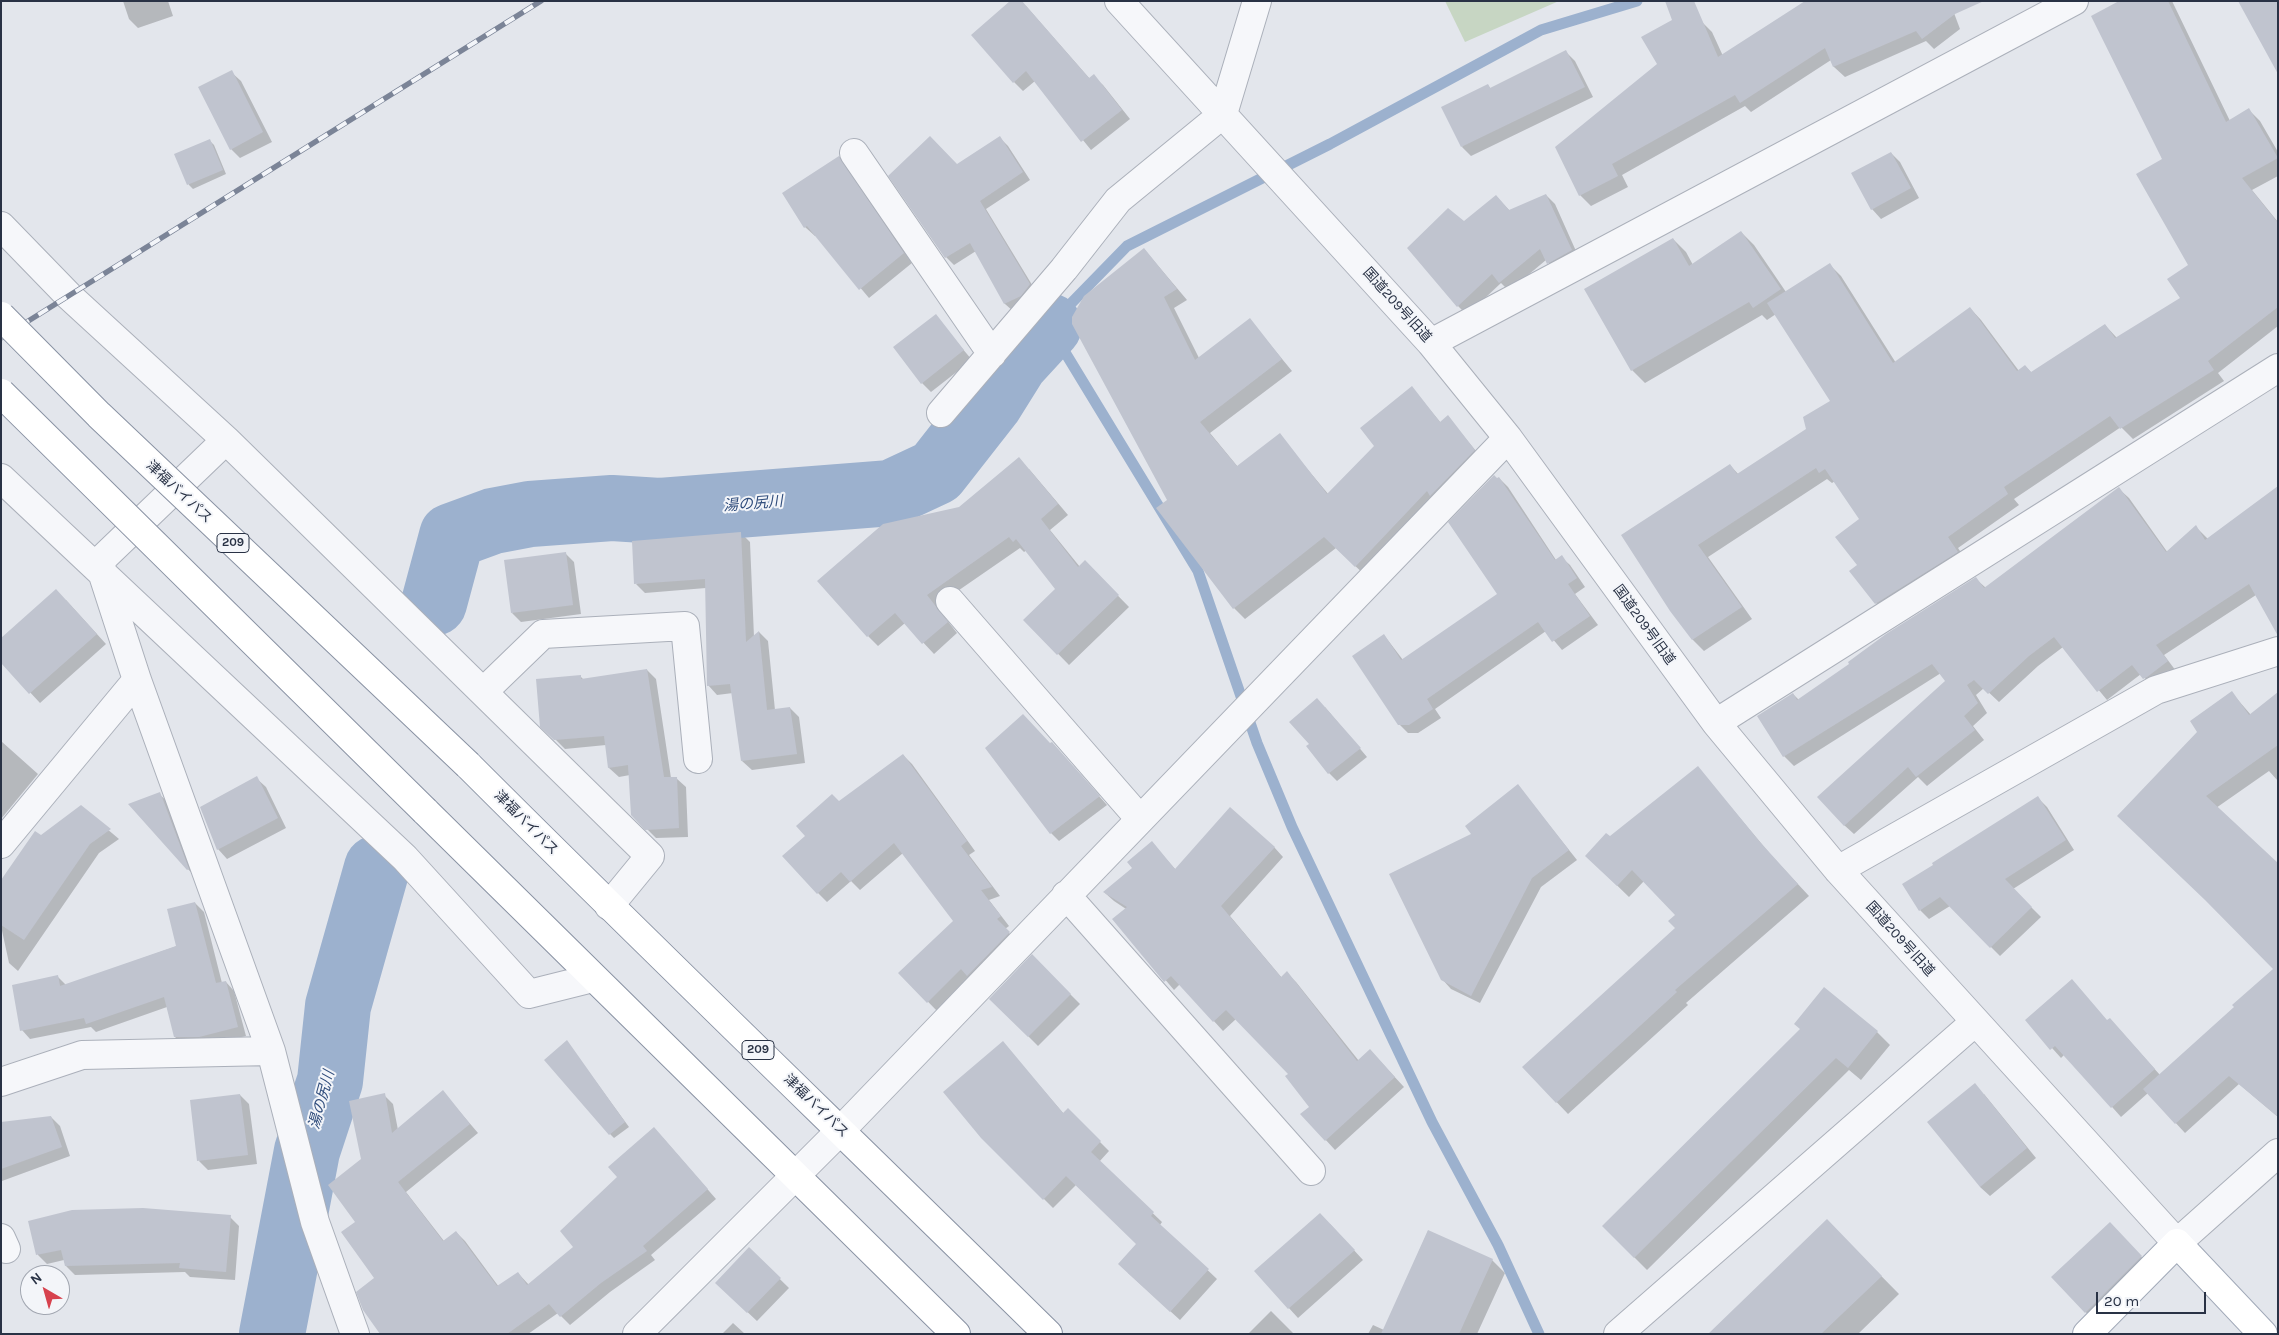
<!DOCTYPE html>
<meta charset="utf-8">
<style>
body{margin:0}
#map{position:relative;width:2279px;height:1335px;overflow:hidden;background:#e3e6ec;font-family:Karla,sans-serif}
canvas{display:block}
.frame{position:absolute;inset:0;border:2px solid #293245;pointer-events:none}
.north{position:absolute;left:20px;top:1265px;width:50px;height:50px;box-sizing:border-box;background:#f3f5f9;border:1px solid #a2a7b1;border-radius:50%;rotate:322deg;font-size:14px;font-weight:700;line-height:20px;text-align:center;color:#293245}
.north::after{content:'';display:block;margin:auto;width:18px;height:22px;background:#d7424e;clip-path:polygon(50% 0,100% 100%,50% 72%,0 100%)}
.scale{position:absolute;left:2096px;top:1292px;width:110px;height:22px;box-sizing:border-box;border:2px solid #293245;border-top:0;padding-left:6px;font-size:15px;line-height:18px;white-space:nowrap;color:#293245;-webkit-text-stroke:4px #f3f5f9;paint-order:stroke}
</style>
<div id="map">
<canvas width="2279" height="1335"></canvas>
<div class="frame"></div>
<div class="north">N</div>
<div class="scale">20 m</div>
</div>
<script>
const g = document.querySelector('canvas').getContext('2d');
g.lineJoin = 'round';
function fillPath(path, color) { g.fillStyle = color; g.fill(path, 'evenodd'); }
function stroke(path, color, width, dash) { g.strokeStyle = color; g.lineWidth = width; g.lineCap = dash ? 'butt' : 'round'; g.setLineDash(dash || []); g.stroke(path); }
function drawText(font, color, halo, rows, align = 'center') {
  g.font = font + ' Karla,"Noto Sans JP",sans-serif'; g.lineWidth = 4; g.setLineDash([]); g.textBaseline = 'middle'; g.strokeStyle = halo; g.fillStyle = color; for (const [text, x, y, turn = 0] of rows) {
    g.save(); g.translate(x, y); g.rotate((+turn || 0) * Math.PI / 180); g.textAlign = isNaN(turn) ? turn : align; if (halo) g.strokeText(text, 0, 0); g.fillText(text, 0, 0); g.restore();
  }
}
const green = new Path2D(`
 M1445,1H1559L1465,42Z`);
const shadow = new Path2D(`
 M123,1H168L173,16L138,28L129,19Z
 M2121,1H2172L2230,121L2249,110L2260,121L2278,152V176L2252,190L2278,222V326L2218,373L2224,381L2133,439L2121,427L2014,499L2019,505L1958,548L1968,563L1887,615L1876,603L1858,565L1861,519L1835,481L1832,483L1827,479L1708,557L1752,619L1704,651L1693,640L1671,610L1730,465L1739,475L1808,430L1832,401L1776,314L1767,320L1762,315L1645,383L1632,370L1673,239L1686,252L1693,265L1741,232L1754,245L1786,292L1830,265L1841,276L1896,363L1970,308L1981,320L2019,371L2025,366L2032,373L2105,325L2117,338L2182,299L2190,266Z
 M1951,5L1960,29L1934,49L1926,41L1845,77L1834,67L1831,60L1751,112L1745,106L1622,175L1628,187L1591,206L1580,195L1659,64L1702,22L1712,32L1723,56Z
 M1026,6L1090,79L1093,76L1103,85L1130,119L1091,150L1035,81L1023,91L1014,82Z
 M1566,52L1575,61L1593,97L1471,156L1462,147L1488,85L1491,89Z
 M231,72L241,81L272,142L240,158L231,149Z
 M1000,138L1008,146L1030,180L986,209L1037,293L1013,311L1005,304L976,251L954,265L946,257L957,165Z
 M210,141L214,145L226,174L193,189L189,185L176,154Z
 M1891,153L1900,162L1919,198L1881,219L1872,209Z
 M839,158L848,167L912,263L869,298L816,235L815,236L805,227L784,194Z
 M1546,195L1555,204L1580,260L1557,272L1546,260L1509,291L1501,283L1467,315L1458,306L1464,223L1496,196L1510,211Z
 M1144,249L1187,300L1174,308L1199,358L1250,320L1292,371L1210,433L1238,467L1279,435L1329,495L1376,446L1412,388L1441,423L1448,417L1485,462L1367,577L1336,548L1245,619L1234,608L1168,500Z
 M935,316L972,360L931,392L922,383Z
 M1029,469L1068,515L1050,530L1080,567L1085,562L1129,607L1069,665L1025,620L1057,589L1027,550L1024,552L1020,548L936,606L957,633L934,654L905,623L878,646L868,636L960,508Z
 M1499,478L1508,487L1556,560L1561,557L1570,565L1585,587L1575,594L1598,625L1562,650L1546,631L1435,709L1441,718L1418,733H1408L1399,724L1384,635L1403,660L1499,595L1497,479Z
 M2119,489L2129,498L2168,553L2196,527L2208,539L2275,490L2256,595L2164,655L2176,671L2154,688L2141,674L2107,700L2063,647L2038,666L1999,702L1984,688L1976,695L1987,713L1973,726L1984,740L1927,786L1918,777L1854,834L1844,825L1947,681L1941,673L1794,766L1784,756L1759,716L1793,694L1799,700L1976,579L1986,588Z
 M741,533L750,542L754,637L759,632L768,641L775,710L790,708L799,717L805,763L752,770L742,761L733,693L717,695L708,685L706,588L645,593L636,584Z
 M565,553L574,562L581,614L521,622L512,613Z
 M66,600L106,644L40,703L1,661Z
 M647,670L656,679L671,778H676L686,787L688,837L656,838L632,814L630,775L619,777L609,768L606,745L565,749L542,726L580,676L584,680Z
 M2232,693L2251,715L2278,694V781L2269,771L2216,808L2274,969L2214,908L2198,732Z
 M1325,707L1367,757L1337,781L1329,773L1310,744Z
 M1,741L38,774L1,819Z
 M1050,745L1060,752L1107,805L1059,841L1051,833Z
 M903,755L912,764L975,851L969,855L1000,896L989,900L1009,926L1005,929L1018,942L937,1011L900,973L954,921L903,853L860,890L851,881L827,902L818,893L807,836L839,802Z
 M1698,768L1771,855L1809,896L1686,1003L1688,1005L1568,1114L1524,1068L1676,928V915L1644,881L1629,897L1598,867L1610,838Z
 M256,778L266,787L286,828L227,859L218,849Z
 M1518,786L1577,860L1541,887L1480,1003L1451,989L1442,979L1473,834Z
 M159,794L169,803L197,879L130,805Z
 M2038,798L2047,807L2074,850L2013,889L2041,917L2000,956L1950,906L1929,919L1920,910Z
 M81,807L119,839L99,853L18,971L9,963L1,926V883L41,836Z
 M1152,843L1176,870L1274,847L1283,857L1230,916L1282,978L1287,973L1296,982L1359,1061L1379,1060L1404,1087L1335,1150L1302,1114L1310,1107L1290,1074L1236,1019L1223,1031L1180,984L1174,990L1114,919L1126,909L1114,901L1105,893L1133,869Z
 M195,903L204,912L222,983L226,982L234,991L246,1036L208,1045L184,1046L175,1037L167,1007L96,1032L91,1027L30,1039L22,1030L58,977L66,985L177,946Z
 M1032,956L1080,1004L1038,1046L991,999Z
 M2027,1020L2108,1021L2119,1029L2160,1075L2278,1059V1117L2239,1084L2185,1133L2148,1093L2121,1117L2065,1054L2061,1058Z
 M1802,1029L1877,1032L1890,1045L1861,1080L1849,1070L1647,1270L1603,1226Z
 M567,1042L629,1127L614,1138L610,1134Z
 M1003,1043L1064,1114L1068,1110L1109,1151L1099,1162L1162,1222L1160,1225L1217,1279L1180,1320L1128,1273L1138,1244L1076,1185L1053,1208L982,1137Z
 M443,1092L478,1133L406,1192L444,1241L456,1232L465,1241L499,1287L518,1273L529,1285L575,1247L663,1138L716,1199L651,1255L655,1260L610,1292L570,1325L558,1313L528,1334H382L376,1278L356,1222L363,1160L384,1095L393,1104L398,1130Z
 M1984,1094L2036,1158L1990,1196L1980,1187Z
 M240,1095L249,1104L257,1164L208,1170L199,1161Z
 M51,1117L60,1126L70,1156L2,1181L1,1123Z
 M230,1217L239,1226L235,1280L190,1277L185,1272L75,1275L66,1266L64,1260L47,1264L38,1255L30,1222Z
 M1827,1221L1899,1294L1858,1334H1710Z
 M1330,1224L1363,1260L1298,1318L1256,1272Z
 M2110,1224L2150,1266L2095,1322L2053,1277Z
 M1428,1231L1492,1260L1505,1273L1477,1334H1368L1373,1325L1384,1330Z
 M749,1249L789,1288L757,1321L726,1292Z
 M1271,1311L1294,1334H1248Z
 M733,1323L745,1334H722Z`);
const stream = new Path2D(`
 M1539,1334L1498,1245L1432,1122L1292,827L1257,743L1198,571L1049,326L1127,246L1330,144L1541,30L1637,1`);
const river = new Path2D(`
 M434,603L452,536L493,521L530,514L612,508L660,511L891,493L936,472L990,403L1015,363L1049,326
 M272,1334L307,1151L330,1081L338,1006L377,868`);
const building = new Path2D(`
 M1010,1H1022L1089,78L1094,74L1122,110L1081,142L1026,71L1013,83L971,35Z
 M1665,1H1694L1718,57L1805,1H1984L1955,14L1922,39L1916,31L1833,67L1825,48L1740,103L1735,95L1612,164L1618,176L1579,196L1555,147L1657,64L1641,37L1672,20Z
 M2119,1H2168L2226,122L2249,108L2278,158L2242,178L2278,223V307L2208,361L2214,370L2120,429L2110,416L2004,487L2008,494L1948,537L1958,552L1875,604L1849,571L1857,565L1835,537L1859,519L1825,469L1819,473L1816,468L1698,545L1742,607L1692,640L1670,611L1621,535L1730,464L1737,474L1806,429L1803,417L1830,401L1767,303L1830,263L1893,363L1970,307L2017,371L2025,365L2031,372L2105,324L2115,338L2180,298L2167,279L2188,265L2136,174L2162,159L2091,16Z
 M2238,1H2278V74Z
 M1566,50L1585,87L1461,147L1441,107L1488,84L1490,88Z
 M232,70L263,132L230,150L198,87Z
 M930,136L957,164L1000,136L1023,172L980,201L1030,284L1021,296L1004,304L970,243L945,258L888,176Z
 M210,139L223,170L187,185L174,154Z
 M1891,152L1911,188L1871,210L1851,173Z
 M839,156L904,253L859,290L807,226L804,228L782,193Z
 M1546,194L1572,250L1547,264L1540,249L1499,283L1492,274L1457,307L1407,248L1448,208L1464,221L1496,195L1509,210Z
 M1741,231L1781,289L1753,308L1749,302L1631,371L1584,289L1673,238L1689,266Z
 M1144,248L1177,289L1164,297L1195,360L1250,318L1282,359L1200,422L1237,466L1280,433L1327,494L1374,446L1360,428L1412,386L1440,422L1448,415L1475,450L1430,496L1427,491L1355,567L1324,537L1233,609L1156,508L1167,500L1072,324V317L1084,296Z
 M936,314L964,350L921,384L893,347Z
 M1019,457L1058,504L1041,519L1078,567L1085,560L1119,595L1057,655L1023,620L1055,589L1016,539L1013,542L1009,537L927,595L948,622L922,644L895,613L867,637L817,581L883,524L959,507Z
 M1494,475L1497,478L1499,477L1555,560L1562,555L1577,578L1568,584L1590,616L1552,642L1538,622L1427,699L1433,709L1409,725H1398L1352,656L1384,634L1401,660L1497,594L1448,522Z
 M2278,486V636L2249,584L2156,645L2168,661L2147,677L2143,679L2132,665L2097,692L2054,637L2029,656L1988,694L1974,680L1967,685L1978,703L1964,716L1975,730L1916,777L1908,767L1844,826L1817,797L1945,681L1932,664L1783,757L1757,716L1793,693L1797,700L1849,664L1848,662L1886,634L1976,577L1984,588L2119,487L2166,552L2196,525L2205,540Z
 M741,532L746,642L759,631L767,710L790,707L797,754L741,761L730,684L707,686L705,579L634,584L632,541Z
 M566,552L573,605L511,613L504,560Z
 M56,589L97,634L29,694L1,663V638Z
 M647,669L664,777H677L679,828L645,830L631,815L628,765L608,768L604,736L554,740L540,727L536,679L581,675V679Z
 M2232,691L2249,715L2278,692V745L2206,796L2278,863V1117L2229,1076L2175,1124L2143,1089L2234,1007L2232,1005L2273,969L2205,900L2117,816L2197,732L2190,721Z
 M1317,698L1361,748L1328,774L1306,746L1309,744L1289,722Z
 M1023,714L1050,743L1052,742L1100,796L1050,834L985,748Z
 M903,754L967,841L961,846L992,887L981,890L1001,916L997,919L1010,932L967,976L961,969L927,1003L898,973L953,921L894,843L850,882L841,872L817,894L782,856L805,836L796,826L832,794L839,801Z
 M1698,766L1760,842L1798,884L1675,990L1677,992L1556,1103L1522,1067L1675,928L1668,921L1675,915L1632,870L1617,886L1585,856L1606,833L1610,836Z
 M257,776L278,818L217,850L200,807Z
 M1518,784L1569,850L1532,878L1471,996L1441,980L1389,874L1471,834L1465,826Z
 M160,792L189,869L187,870L128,804Z
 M2038,796L2066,840L2005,879L2032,907L1990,948L1940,897L1919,911L1902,884L1933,865L1932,863Z
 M81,805L111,829L90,844L24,940L1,925V880L35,831L41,835Z
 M1230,807L1275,847L1221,906L1281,977L1287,971L1357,1061L1370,1049L1395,1077L1325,1141L1300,1114L1309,1107L1285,1076L1288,1074L1226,1010L1213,1022L1171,976L1164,982L1112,919L1127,907L1103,892L1132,868L1127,862L1152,841L1175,869Z
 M195,902L216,983L226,981L238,1027L199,1037H174L164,997L86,1024L84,1018L20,1031L12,985L58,975L60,986L176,946L167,909Z
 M1032,954L1071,994L1028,1037L989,999Z
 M2072,979L2107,1020L2110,1018L2155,1069L2111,1108L2055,1046L2050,1050L2025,1020Z
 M1824,987L1878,1031L1848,1068L1836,1058L1634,1258L1602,1226L1800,1029L1794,1024Z
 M567,1040L625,1122L609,1135L544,1060Z
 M1003,1041L1063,1113L1068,1108L1101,1141L1091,1152L1154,1212L1151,1216L1209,1269L1170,1312L1118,1264L1136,1244L1066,1176L1043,1200L981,1138L943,1092Z
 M1975,1083L2027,1148L1980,1187L1927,1122Z
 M443,1090L470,1124L398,1182L443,1241L456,1231L497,1286L518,1272L527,1285L573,1247L560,1231L617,1177L608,1167L654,1127L708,1189L643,1246L647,1251L601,1283L560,1317L549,1304L507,1334H380L363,1310L356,1292L374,1278L341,1232L355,1222L328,1185L361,1159L349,1101L385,1093L392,1133Z
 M240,1094L248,1155L197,1161L190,1100Z
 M51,1116L62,1147L1,1169V1122Z
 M143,1208L231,1215L226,1272L179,1268L180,1263L65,1266L61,1250L36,1255L28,1221L72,1210Z
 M1320,1213L1355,1250L1288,1309L1254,1271Z
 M1827,1219L1882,1276L1821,1334H1708Z
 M2110,1222L2142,1256L2085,1313L2051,1277Z
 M1428,1230L1493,1259L1459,1334H1381Z
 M749,1247L781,1278L747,1313L715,1283Z`);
const minor = new Path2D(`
 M1119,1L1431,343L1508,438L1716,723L1838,870L2177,1243L2278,1153
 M854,153L992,354
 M1,226L69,296L226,440
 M1431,343L2074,1
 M941,413L1064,269L1118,200L1223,114L1257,1
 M1,478L405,858L529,994L593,978
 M950,601L1140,819
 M483,692L543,634L685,626L698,759
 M1716,723L2278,368
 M1,844L137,680
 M1838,870L2156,690L2278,651
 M1066,895L1311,1171
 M1,1082L82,1055L271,1051
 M1,1238L6,1249
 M355,1334L315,1222L271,1051L137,680L102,572L101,560L226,440L650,856L609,906
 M637,1334L841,1130L1508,438
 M1618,1334L1975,1022`);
const major = new Path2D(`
 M2087,1334L2177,1243L2263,1334`);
const highway = new Path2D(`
 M468,765C660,957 855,1144 1048,1334
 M425,811L956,1334`);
const rail = new Path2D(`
 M1,338L541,1`);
const highwayBridge = new Path2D(`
 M1,316L99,415L468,765
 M1,393L425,811`);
const shields = [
 [233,543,32],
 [758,1050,32]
];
const shieldNames = [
 ["209",233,543],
 ["209",758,1050]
];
const streetNames = [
 ["国道209号旧道",1397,305,48],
 ["津福バイパス",179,492,43],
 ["国道209号旧道",1644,625,54],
 ["津福バイパス",526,823,45],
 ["国道209号旧道",1900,939,48],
 ["津福バイパス",816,1106,44]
];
const waterNames = [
 ["湯の尻川",753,504,-5],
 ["湯の尻川",322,1100,-75]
];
fillPath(green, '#c7d6c3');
fillPath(shadow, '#0003');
stroke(stream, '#9cb1ce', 11);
stroke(river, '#9cb1ce', 66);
fillPath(building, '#c0c4cf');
stroke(minor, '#abb0ba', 30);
stroke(major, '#a1a9b8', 30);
stroke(highway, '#8992a3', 30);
stroke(minor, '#f6f7fa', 28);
stroke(major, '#fff', 28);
stroke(highway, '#fff', 28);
stroke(rail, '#7b8497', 5.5);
stroke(rail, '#f3f5f9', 4, [11]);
stroke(highwayBridge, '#8992a3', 30, []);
stroke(highwayBridge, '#fff', 28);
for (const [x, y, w] of shields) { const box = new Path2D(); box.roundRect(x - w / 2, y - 9.5, w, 19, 4); g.fillStyle = '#f3f5f9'; g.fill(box); stroke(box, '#293245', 1); }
drawText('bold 12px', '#293245', null, shieldNames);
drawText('14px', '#293245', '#f3f5f9', streetNames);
drawText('italic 15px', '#304d7c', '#f3f5f9', waterNames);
</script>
